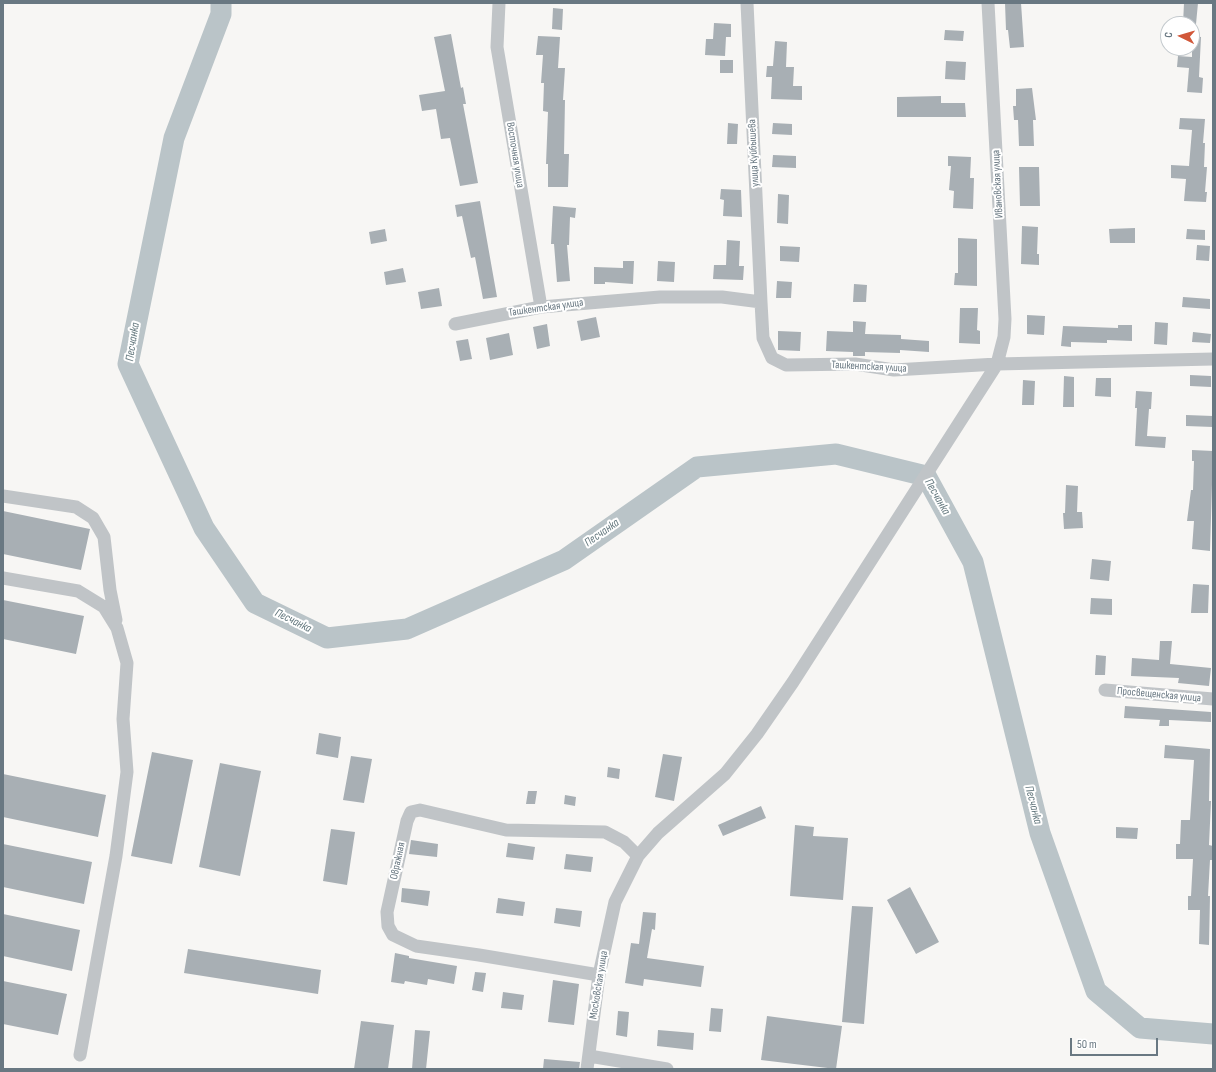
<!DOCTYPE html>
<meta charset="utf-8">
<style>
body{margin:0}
#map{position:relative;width:1216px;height:1072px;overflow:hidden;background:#f7f6f4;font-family:"Sofia Sans Condensed",sans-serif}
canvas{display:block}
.frame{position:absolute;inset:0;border:4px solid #697882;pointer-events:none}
.north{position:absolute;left:1160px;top:16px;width:40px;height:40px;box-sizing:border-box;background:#fff;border:1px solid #c3c9cd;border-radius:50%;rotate:275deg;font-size:11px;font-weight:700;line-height:16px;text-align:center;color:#697882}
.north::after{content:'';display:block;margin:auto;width:14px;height:18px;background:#d15739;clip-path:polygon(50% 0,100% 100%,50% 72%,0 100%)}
.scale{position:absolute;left:1070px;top:1038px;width:88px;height:18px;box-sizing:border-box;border:2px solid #697882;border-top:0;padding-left:5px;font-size:12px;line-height:14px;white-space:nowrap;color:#697882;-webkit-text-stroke:3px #fff;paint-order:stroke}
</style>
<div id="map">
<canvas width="1216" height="1072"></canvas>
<div class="frame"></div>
<div class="north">С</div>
<div class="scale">50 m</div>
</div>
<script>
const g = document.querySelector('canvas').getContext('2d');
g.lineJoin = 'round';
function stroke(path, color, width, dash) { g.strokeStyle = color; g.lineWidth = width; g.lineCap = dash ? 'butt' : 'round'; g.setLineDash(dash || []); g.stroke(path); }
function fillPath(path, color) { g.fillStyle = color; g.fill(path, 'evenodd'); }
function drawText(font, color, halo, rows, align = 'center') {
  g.font = font + ' "Sofia Sans Condensed",sans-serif'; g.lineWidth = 4; g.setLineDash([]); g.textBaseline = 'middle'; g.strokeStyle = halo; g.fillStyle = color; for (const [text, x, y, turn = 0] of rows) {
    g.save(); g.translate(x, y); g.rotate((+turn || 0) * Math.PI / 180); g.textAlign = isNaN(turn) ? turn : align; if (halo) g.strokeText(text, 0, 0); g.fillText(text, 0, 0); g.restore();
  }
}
const river = new Path2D(`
 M221,3V14L174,138L128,364L204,528L255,603L327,638L407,629L564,560L697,467L836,454L926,476L973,562L1040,833L1096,991L1140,1028L1213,1034`);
const building = new Path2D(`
 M1005,3H1021L1024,47L1010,48L1008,30H1006Z
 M1184,3H1198L1196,24H1183Z
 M553,8L563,9L562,30L552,29Z
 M714,23L731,24V37H726L725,56L705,55L706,39H713Z
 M945,30L964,31L963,41L944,40Z
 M451,34L461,88L463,87L466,104H463L478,183L460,186L450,138L441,139L436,109L422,111L419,95L445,91L434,37Z
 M538,36L560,37L558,68H565L563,100H565L564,154H569L568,187H548V164H546L548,112L543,111L544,83H541L543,55H536Z
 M1192,36L1201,37L1199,77L1203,78L1202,93L1187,92L1189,68L1177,67L1178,56L1192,57Z
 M775,41L787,42L786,67H794L793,86H802V100L771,99L772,77H766L767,66H773Z
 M720,60H733V73H720Z
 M946,61L966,62L965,80L945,79Z
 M1032,88L1036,120H1033L1034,146H1019L1018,120H1014L1013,106H1016V89Z
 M941,96V103H965L966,117H897V97Z
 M1180,118L1205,119L1203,143H1205L1204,167H1207L1205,192H1207L1206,202L1184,201L1186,179L1171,178V165L1189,166L1192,130L1179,129Z
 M728,123L738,124L737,144H727Z
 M773,123L792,124V135L772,134Z
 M773,155L796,156V168L772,167Z
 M948,156L971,157L970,178H974L973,209L953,208L954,191L949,190L951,166H948Z
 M1019,167H1039L1040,206H1020Z
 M721,189L741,190L742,217L723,216L724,200L720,199Z
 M778,194L789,195L788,224L777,223Z
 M480,201L497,297L483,299L475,257L471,258L462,216L457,217L455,205Z
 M553,206L576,208L575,218L570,217L569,245H567L570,281L557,282L554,244H551Z
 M1022,226L1038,227L1037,254H1039V265L1021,264Z
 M1135,228V243H1110L1109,229Z
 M385,229L387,241L371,244L369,232Z
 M1187,229L1205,230V240L1186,239Z
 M958,238L977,239V286L954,285L955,273H958Z
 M727,240L740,241L739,266H744L743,280L713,279L714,265H726Z
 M1197,245L1210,246L1209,261L1196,260Z
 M780,246L800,247L799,262L780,261Z
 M623,261H634L633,284L605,282V284H594V267L623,268Z
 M658,261L675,262L674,282L657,281Z
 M403,268L406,282L386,285L384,272Z
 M777,281L792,282L791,298H776Z
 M854,284L867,285L866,302H853Z
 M439,288L442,306L421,309L418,292Z
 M1183,297L1210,299V309L1182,307Z
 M960,308H978L977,330L980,331V344L959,343Z
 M1027,315L1045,316L1044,335L1027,334Z
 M596,317L600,337L581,341L577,321Z
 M853,321L866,322L865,334L901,335V339L929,341V352L900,350V353L865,352V356H853V352L826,351L827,331L853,332Z
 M1155,322L1168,323L1167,345L1154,344Z
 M547,324L550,346L537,349L533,327Z
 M1118,325H1132V341L1107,340V343L1071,342V347L1061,346L1063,326L1118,328Z
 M778,331L801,332L800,351L778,350Z
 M1193,332L1211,334L1210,343L1192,342Z
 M509,333L513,355L490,360L486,338Z
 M468,339L472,359L460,361L456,341Z
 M1190,375L1211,376V387L1190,386Z
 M1064,376L1074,377V407H1063Z
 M1096,378H1111V397L1095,396Z
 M1023,380L1035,381L1034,405H1022Z
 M1136,391L1152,392L1151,409H1149L1147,436L1166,437L1165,448L1135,446L1137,408H1135Z
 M1186,415L1213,416V427L1186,426Z
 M1192,450L1213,451L1210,551L1192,549L1194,521H1187L1191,490H1193L1194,461H1192Z
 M1066,485L1078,486L1077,512H1082L1083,528L1064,529L1063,513H1065Z
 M3,511L90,529L81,570L3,554Z
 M1092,559L1111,561L1109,581L1090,579Z
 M1193,584L1209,585L1208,613H1191Z
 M1091,598L1112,599V615L1090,614Z
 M3,600L84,616L76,654L3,639Z
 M1160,641H1172L1170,664L1211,668L1209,686L1178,683L1179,678L1131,676L1132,658L1159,660Z
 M1096,655L1106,656L1105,675H1095Z
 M1125,706L1211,712V722L1169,720V726H1159L1160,720L1124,718Z
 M319,733L341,737L338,758L316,754Z
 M1165,745L1210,749L1209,801H1211L1209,845L1213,846L1212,860H1210L1208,896H1210L1209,945L1199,944L1200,910H1188V896H1191L1193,859H1176V844H1180L1181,820H1190L1194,760L1164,758Z
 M152,752L193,760L172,864L131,856Z
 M663,754L682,757L674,801L655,797Z
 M351,756L372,759L364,803L343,800Z
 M220,763L261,771L240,876L199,867Z
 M608,767L620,769L619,779L607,777Z
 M3,774L106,795L98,837L3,817Z
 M528,791H537L535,804H526Z
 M565,795L576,797L575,806L564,804Z
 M761,806L766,818L723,836L718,825Z
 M795,825L814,827L813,836L848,838L843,900L790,896Z
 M1116,827L1138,828L1137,839L1116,838Z
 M331,829L355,832L347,885L323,881Z
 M411,840L438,844L437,857L409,854Z
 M508,843L535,847L533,860L506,857Z
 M3,844L92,862L84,904L3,887Z
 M566,854L593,857L591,872L564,869Z
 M910,887L939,942L916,954L887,900Z
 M402,888L430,891L428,906L401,902Z
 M498,898L525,902L523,916L496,913Z
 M852,906L873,907L864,1024L842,1022Z
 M556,908L582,911L580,927L554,923Z
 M643,912L656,913L655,930L652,929L647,958L704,966L701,987L644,979L643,986L625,983L631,943L639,944Z
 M3,914L80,930L72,971L3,956Z
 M188,949L321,970L318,994L184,973Z
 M395,953L409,956V958L457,966L454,984L428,979L427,985L405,981L404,984L391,982Z
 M475,972L486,973L483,992L472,990Z
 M553,980L579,984L574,1025L548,1022Z
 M3,981L67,994L58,1035L3,1024Z
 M503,992L524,995L522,1010L501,1008Z
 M711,1008L723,1009L721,1032L709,1031Z
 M618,1011L629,1012L627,1037L616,1035Z
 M767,1016L842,1026L836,1069L761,1060Z
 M361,1021L394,1025L388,1069H354Z
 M415,1030L430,1031L426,1069H412Z
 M658,1030L694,1033L693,1050L657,1046Z
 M544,1059L580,1062L579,1069H543Z`);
const minor = new Path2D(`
 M499,3L497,47L541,307
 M747,3L761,302
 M455,324L541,307L660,297H722L761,302L763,338L772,358L786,365L855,364L894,370L997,364L1213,359
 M3,496L76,507L93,518L104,537L110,590L116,620
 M3,578L78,591L104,607L117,628L127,663L123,719L127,772L116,856L80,1055
 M1105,690L1213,699
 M599,975L479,955L416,946L393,935L388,926L387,912L407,821L411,812L420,810L506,830L605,832L624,842L638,856
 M589,1056L667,1069
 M587,1069L599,975L615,902L638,856L658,833L725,774L757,734L793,682L997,364L1004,337L1005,319L988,3`);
const streetNames = [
 ["улица Куйбышева",754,153,-93],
 ["Восточная улица",515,155,81],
 ["Ивановская улица",998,184,-93],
 ["Ташкентская улица",546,308,-8],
 ["Ташкентская улица",869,367,3],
 ["Просвещенская улица",1159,695,5],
 ["Овражная",398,861,-78],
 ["Московская улица",599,985,-81]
];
const waterNames = [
 ["Песчанка",133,342,-81],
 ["Песчанка",937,497,60],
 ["Песчанка",602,533,-35],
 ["Песчанка",293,621,26],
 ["Песчанка",1033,805,76]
];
stroke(river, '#bac4c8', 21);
fillPath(building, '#a8afb4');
stroke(minor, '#c0c4c7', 13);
drawText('11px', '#697882', '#fff', streetNames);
drawText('italic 12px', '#64787e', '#fff', waterNames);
</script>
